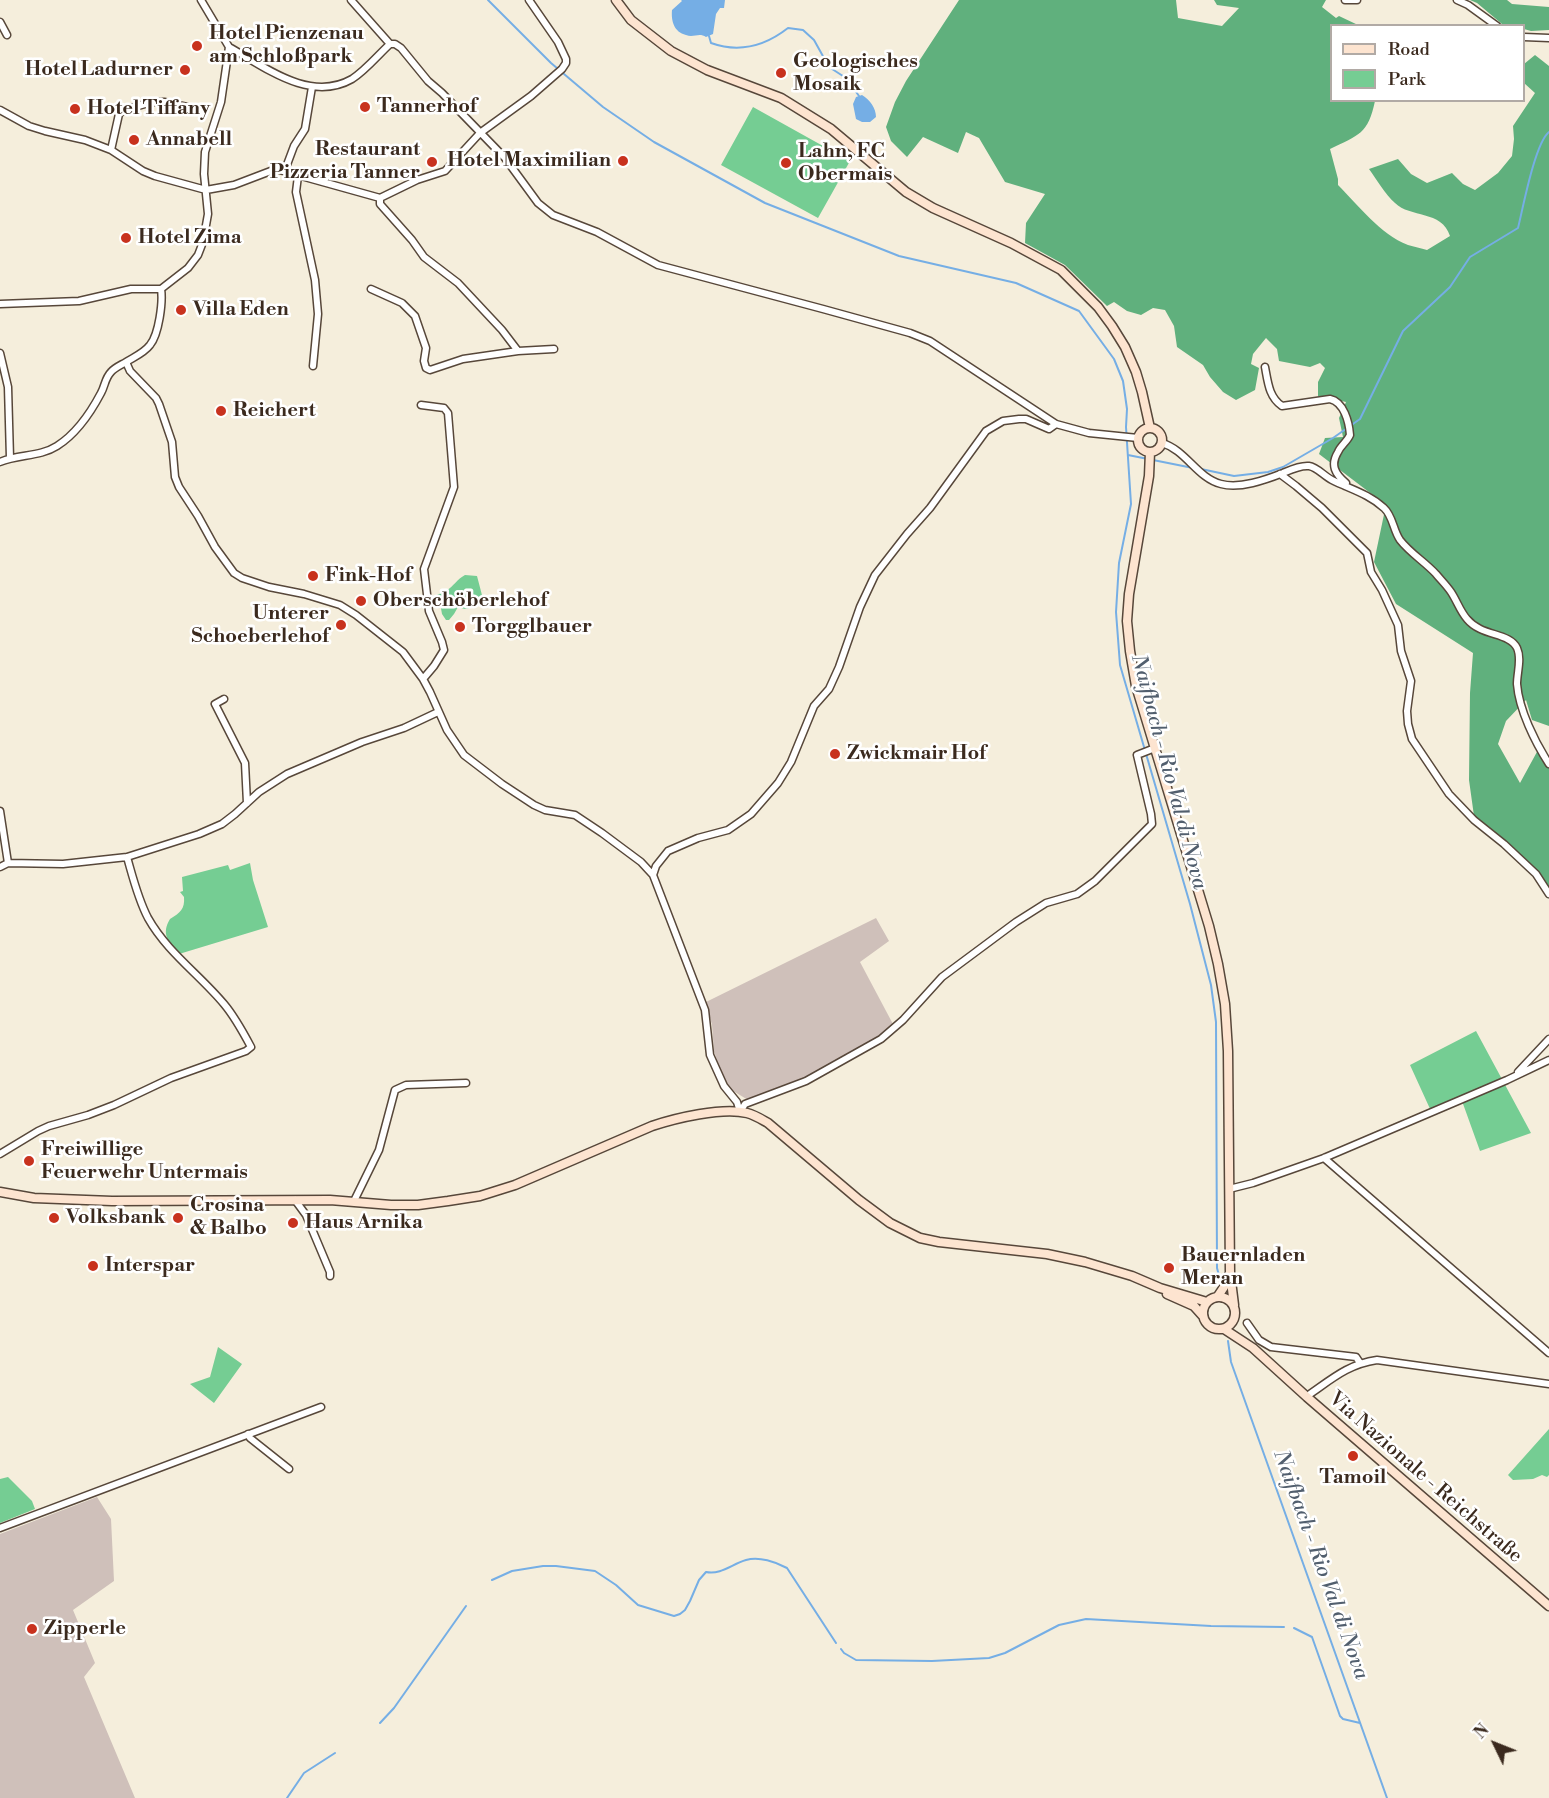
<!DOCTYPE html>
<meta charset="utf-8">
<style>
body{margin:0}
#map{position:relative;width:1549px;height:1798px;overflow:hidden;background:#f5eedc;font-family:"Libre Bodoni",serif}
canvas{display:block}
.legend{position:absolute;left:1330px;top:24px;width:195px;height:78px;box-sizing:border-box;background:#fff;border:2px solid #b1aaa5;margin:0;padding:8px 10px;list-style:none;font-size:18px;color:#3b2a1e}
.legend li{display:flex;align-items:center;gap:12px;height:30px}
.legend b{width:30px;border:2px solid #b1aaa5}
.north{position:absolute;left:1465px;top:1714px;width:60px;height:60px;-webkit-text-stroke:4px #fff;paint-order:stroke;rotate:313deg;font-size:16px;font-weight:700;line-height:24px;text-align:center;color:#3b2a1e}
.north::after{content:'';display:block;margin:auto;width:21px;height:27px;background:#3b2a1e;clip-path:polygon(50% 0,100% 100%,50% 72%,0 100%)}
</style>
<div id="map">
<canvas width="1549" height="1798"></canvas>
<ul class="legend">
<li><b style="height:8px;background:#fde4d0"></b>Road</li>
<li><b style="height:16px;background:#75cd93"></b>Park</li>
</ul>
<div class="north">N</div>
</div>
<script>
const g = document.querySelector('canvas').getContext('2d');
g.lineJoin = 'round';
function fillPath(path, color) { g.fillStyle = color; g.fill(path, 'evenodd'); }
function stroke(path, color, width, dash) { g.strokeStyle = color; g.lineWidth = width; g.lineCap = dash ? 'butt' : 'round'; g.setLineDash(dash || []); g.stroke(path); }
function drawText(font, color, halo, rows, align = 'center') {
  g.font = font + ' "Libre Bodoni",serif'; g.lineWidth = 5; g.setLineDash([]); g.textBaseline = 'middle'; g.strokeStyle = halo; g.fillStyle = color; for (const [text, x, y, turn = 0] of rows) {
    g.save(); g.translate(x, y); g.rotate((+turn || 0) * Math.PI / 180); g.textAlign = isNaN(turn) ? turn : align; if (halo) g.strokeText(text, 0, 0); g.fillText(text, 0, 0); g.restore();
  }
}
const industrial = new Path2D(`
 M876,918L889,941L860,962L894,1026L879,1039L809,1077L748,1100L730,1089L719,1067L714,1051L712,1025L706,1002Z
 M97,1497L111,1519L114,1581L73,1610L95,1663L84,1677L135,1798H0V1534Z`);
const green = new Path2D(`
 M753,107L850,161L818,218L721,165Z
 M465,575L477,576L483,599L469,601L470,608L465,609L458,607L454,614L449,620H446L442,614L440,603L430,606L429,600C434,594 440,595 446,591C454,586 457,579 465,575Z
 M250,863L253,880L268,927L179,954C168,942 161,934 170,919C180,913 185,909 184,897L180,892L183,891L182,877L228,865L230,870Z
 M1476,1031L1531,1133L1480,1151L1462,1101L1431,1111L1410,1065Z
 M218,1347L242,1364L214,1403L190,1384L210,1377Z
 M1549,1429V1475L1547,1477L1542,1475L1533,1479L1513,1480L1508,1475Z
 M8,1477L32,1501L35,1509L0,1523V1479Z`);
const forest = new Path2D(`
 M959,0H1176L1178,18L1222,26L1239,8L1217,5L1214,0H1326L1322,7L1336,18L1339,16L1358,25L1332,26V100L1375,101C1368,134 1359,135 1330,149L1338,179V185C1359,206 1380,234 1408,245C1414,247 1421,248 1427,250L1450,236C1442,210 1410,218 1395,203C1385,194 1377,180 1369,169L1398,159L1411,174L1427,183L1452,173L1463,184L1475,190L1498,173L1512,156L1514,139L1513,126L1535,93L1524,83V64L1535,55L1549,66V726L1532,720L1526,700L1506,721L1498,744L1520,783L1538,750L1549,766V888L1474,816L1469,780L1470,693L1473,653L1396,604L1374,562L1386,505L1319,454L1325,438L1343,437L1339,418L1346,402L1318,396V382L1325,368L1320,363L1310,367L1279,361L1277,349L1266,338L1253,354L1251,364L1259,368L1255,390L1236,400L1223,392L1210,377L1203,365L1177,347L1174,326L1165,310L1153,308L1141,315L1127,311L1114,302L1107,306L1065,265L1025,243L1026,223L1045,194L1005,182L979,138L966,132L958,153L923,137L907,157L891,141L886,127L895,102L906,81Z
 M1470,0H1507L1512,4L1549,7V30L1531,31L1524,29V26L1502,24L1477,3Z`);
const water = new Path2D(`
 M681,0H725L724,8H720L716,14L713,34L706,37C699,32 694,38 686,35C674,32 671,21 672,10L682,1Z
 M862,95C870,100 876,108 876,117L870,122H862L856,119L853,104L856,97Z`);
const stream = new Path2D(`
 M488,0L551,63L603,107L654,142L765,203L899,256L1016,283L1079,311L1114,359L1123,381L1127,409L1126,427L1131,504L1119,563L1116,612L1120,665L1190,904L1211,985L1216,1022L1217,1268L1221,1283
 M709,36L711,43C739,53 765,46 788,28L803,30L814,40L829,67L846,78L859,96
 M1128,455L1193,468
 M1201,469L1234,476L1268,472L1283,467L1333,438L1360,419L1403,331L1450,287L1470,257L1518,228C1523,208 1535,143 1549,132
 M1228,1341L1231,1362L1387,1798
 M492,1580L512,1571L543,1566H556L595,1571L616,1585L638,1605L674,1616L680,1614L685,1610L690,1601L699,1580L706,1572C721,1575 732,1564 746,1560C759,1556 776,1562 787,1568L836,1643
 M1294,1628L1312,1637L1340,1716L1343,1719L1360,1723
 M841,1649L844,1653L856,1660L932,1661L989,1658L1005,1653L1059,1625L1086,1619L1211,1626L1284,1627
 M380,1723L394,1708L466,1606
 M287,1798L304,1773L335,1753`);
const street = new Path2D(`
 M351,0L390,44H395L401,48L428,81L442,93L505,158L538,203L553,215L597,232L658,265L823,309L910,333L930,341L1056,424L1089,433L1138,438
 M1345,0H1357
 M1457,0L1468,5L1497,26
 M0,22L7,35
 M1524,37L1549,38
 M229,47C265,67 310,103 352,79C366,70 378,55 390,44
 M0,110L29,126L45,131L85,140L111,150L143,171L155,176L206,190L234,185L276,169L380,198L417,180L445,171L480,133L531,96L562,69L566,63V59L558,42L529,0
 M111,150L119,114L124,110L152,102H164L187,107
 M285,170L294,146L305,129L312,87
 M298,176L296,192L315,280L318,314L313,366
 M380,198V204L412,240L424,257L458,283L502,330L518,351L554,349
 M161,289C163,302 159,334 150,345C144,353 134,357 126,362L130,371L156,398L159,404L172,442L175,477L179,487L198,516L215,547L234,573L242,578L269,587L304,594L340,605L356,615L403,652L423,679L430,692L447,730L464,755L502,784L534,805L545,810L575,815L602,833L641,862L653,875
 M371,289L402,303L415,316L426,348L424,361L426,368L430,370L463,359L518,351
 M0,304L79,301L131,289H161L188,268L198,255L203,242L208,214L204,174L205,152L221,102L229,47L201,0
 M0,353L8,387L10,458
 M1265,367C1268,383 1269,397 1282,406L1330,399C1344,402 1349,422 1350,435C1347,442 1341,445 1338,452C1330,465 1335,474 1346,483L1345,486
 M421,405L444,408L448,413L454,487L424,569L429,611L442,642L444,650L434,666L423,679
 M1056,424L1049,429L1026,419H1019L1003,421L986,431L930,508L907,534L875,575L860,607L839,667L829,689L814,706L791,762L778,783L751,814L728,830L698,838L668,851L656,866L653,875L705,1010L710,1055L724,1086L737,1102L740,1112L745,1104L806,1081L881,1039L903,1020L942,977L1016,922L1046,903L1077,894L1095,881L1152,824L1151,814L1137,755L1155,748
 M1162,443C1186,450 1197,478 1221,484C1240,489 1265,480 1283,473C1290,470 1300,465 1309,466C1317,467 1324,476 1332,480C1350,489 1369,494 1384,508C1393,516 1393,530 1400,540C1410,553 1425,562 1436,574C1441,580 1447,586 1451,592C1457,601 1460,611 1467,619C1482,637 1509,632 1517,648C1522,659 1517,672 1517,684C1519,710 1535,742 1549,764
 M0,462C18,454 40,457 57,446C76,434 91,412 101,393C105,386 105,378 111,372C114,368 121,365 126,362
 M1280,474L1296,486L1322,508L1367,553L1371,572L1382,590L1398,625L1401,651L1411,681L1407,711L1408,724L1412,739L1449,794L1474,820L1504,844L1536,874L1549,894
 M224,699L215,704L245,763L247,803
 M0,811L8,863
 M0,867L8,863L63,864L127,857L199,834L222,824L235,814L259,792L287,774L362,742L404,728L438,712
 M1518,1072L1549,1039
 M0,1154L38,1131L49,1126L88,1115L114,1105L171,1078L246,1051L251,1047C243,1032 235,1017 224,1004C200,975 167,952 148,918C138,899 133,878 127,857
 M1324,1158L1549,1353
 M1229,1189L1253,1183L1324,1158L1507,1080L1549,1060
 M295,1200L306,1215L330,1272V1276
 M354,1201L379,1150L395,1090L406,1085L466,1083
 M1247,1323L1259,1340L1271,1347L1356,1357L1360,1363
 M1307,1397L1310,1394C1333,1378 1349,1364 1377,1360L1549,1384
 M248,1434L250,1438L289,1469
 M0,1528L321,1407`);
const secondary = new Path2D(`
 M616,0L631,20L671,51L707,70L781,98L831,129L906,192L933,208L1011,243L1061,270L1098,307L1112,326L1125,347L1136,372L1142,392L1150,428
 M1138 440a12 12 0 1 1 24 0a12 12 0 1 1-24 0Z
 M1150,452L1149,476L1129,594L1127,621L1130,651L1136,686L1209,926L1218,964L1225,1004L1228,1051L1230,1273L1234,1305
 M0,1192L34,1198L112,1201L330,1200L391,1205H418L448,1201L480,1196L515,1185L652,1126C676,1118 722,1107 747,1113C755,1115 761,1119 768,1123L859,1200L890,1223L920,1238L939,1242L1047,1254L1085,1262L1132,1276L1160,1288L1207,1302
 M1167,1294L1194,1306L1203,1316
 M1218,1296L1224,1287L1230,1273
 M1203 1313a16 16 0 1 1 32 0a16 16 0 1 1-32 0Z
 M1224,1329L1253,1348L1307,1397L1549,1606`);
const markers = [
 [197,46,6,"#c8321e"],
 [185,70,6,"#c8321e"],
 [781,73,6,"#c8321e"],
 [365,107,6,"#c8321e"],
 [75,109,6,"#c8321e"],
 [134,140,6,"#c8321e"],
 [623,161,6,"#c8321e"],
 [432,162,6,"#c8321e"],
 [786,163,6,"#c8321e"],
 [126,238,6,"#c8321e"],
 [181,310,6,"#c8321e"],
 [221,411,6,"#c8321e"],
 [313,576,6,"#c8321e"],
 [361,601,6,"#c8321e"],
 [341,625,6,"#c8321e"],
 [460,627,6,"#c8321e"],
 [835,754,6,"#c8321e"],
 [29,1161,6,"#c8321e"],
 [54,1218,6,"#c8321e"],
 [178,1218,6,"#c8321e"],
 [293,1223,6,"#c8321e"],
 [93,1266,6,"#c8321e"],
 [1169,1268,6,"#c8321e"],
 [1353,1456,6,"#c8321e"],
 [32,1629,6,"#c8321e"]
];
const poiNames = [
 ["Hotel Pienzenau",209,34],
 ["am Schloßpark",209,57],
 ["Geologisches",793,62],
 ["Mosaik",793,85],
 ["Hotel Ladurner",173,70,"right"],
 ["Tannerhof",377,107],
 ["Hotel Tiffany",87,109],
 ["Annabell",146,140],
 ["Restaurant",420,150,"right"],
 ["Pizzeria Tanner",420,173,"right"],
 ["Lahn, FC",798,152],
 ["Obermais",798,175],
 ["Hotel Maximilian",611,161,"right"],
 ["Hotel Zima",138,238],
 ["Villa Eden",193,310],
 ["Reichert",233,411],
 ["Fink-Hof",325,576],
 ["Oberschöberlehof",373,601],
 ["Unterer",329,614,"right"],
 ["Schoeberlehof",329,637,"right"],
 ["Torgglbauer",472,627],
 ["Zwickmair Hof",847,754],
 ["Freiwillige",41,1150],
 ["Feuerwehr Untermais",41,1173],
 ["Crosina",190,1206],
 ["& Balbo",190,1229],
 ["Volksbank",66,1218],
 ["Haus Arnika",305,1223],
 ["Bauernladen",1181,1256],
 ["Meran",1181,1279],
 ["Interspar",105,1266],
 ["Tamoil",1353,1478,"center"],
 ["Zipperle",44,1629]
];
const streetNames = [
 ["Via Nazionale - Reichstraße",1425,1478,41]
];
const waterNames = [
 ["Naifbach - Rio Val di Nova",1168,772,75],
 ["Naifbach - Rio Val di Nova",1320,1565,70]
];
fillPath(industrial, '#cfc0ba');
fillPath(green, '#75cd93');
fillPath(forest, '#60b07d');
fillPath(water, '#75aee5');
stroke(stream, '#75aee5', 2);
stroke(street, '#57473a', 9);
stroke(secondary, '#57473a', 11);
stroke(street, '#fff', 6);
stroke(secondary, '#fde4d0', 8);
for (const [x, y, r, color] of markers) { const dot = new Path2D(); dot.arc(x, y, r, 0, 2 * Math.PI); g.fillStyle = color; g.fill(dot); stroke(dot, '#fff', 2); }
drawText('bold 20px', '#3b2a1e', '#fff', poiNames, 'left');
drawText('20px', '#3b2a1e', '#fff', streetNames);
drawText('italic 21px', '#525f6e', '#fff', waterNames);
</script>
